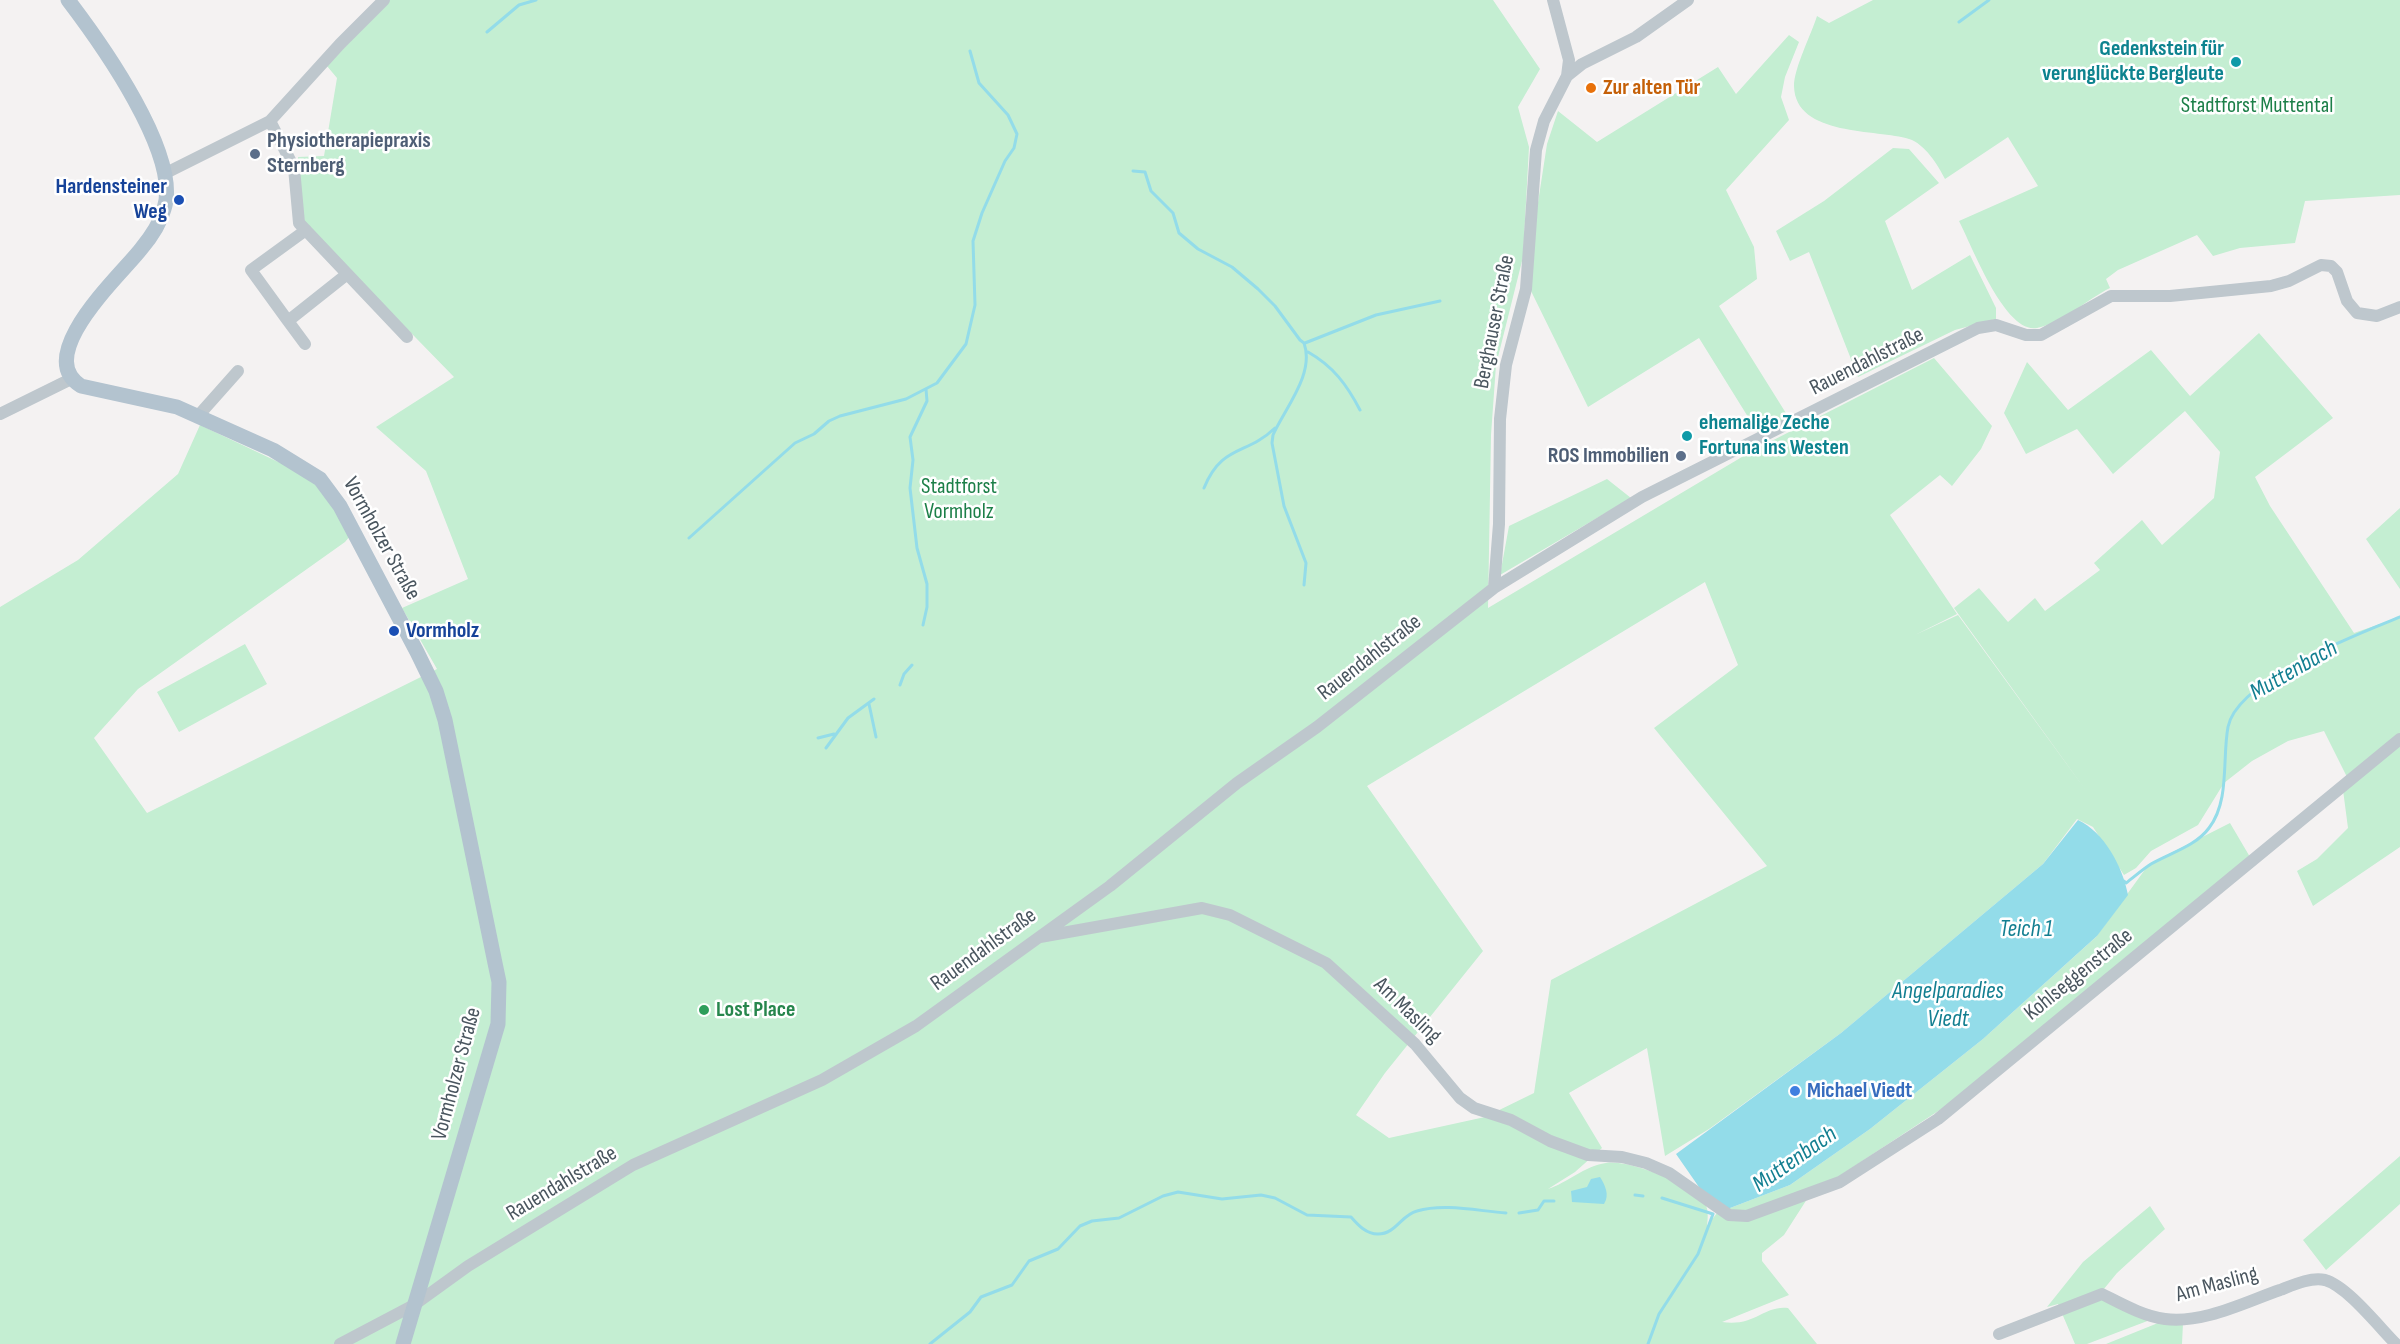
<!DOCTYPE html>
<meta charset="utf-8">
<style>
body{margin:0}
canvas{display:block;background:#f4f2f2}
</style>
<canvas width="2400" height="1344"></canvas>
<script>
const g = document.querySelector('canvas').getContext('2d');
g.lineJoin = 'round';
function fillPath(path, color) { g.fillStyle = color; g.fill(path, 'evenodd'); }
function stroke(path, color, width, dash) { g.strokeStyle = color; g.lineWidth = width; g.lineCap = dash ? 'butt' : 'round'; g.setLineDash(dash || []); g.stroke(path); }
function drawText(font, color, halo, rows, align = 'center') {
  g.font = font + ' "Sofia Sans Condensed",sans-serif'; g.lineWidth = 5; g.setLineDash([]); g.textBaseline = 'middle'; g.strokeStyle = halo; g.fillStyle = color; for (const [text, x, y, turn = 0] of rows) {
    g.save(); g.translate(x, y); g.rotate((+turn || 0) * Math.PI / 180); g.textAlign = isNaN(turn) ? turn : align; if (halo) g.strokeText(text, 0, 0); g.fillText(text, 0, 0); g.restore();
  }
}
const green = new Path2D(`
 M389,0H1493L1540,69L1518,107L1529,147L1523,257L1496,365L1491,435L1488,608L1752,451L1934,358L1992,426L1981,449L1952,486L1940,475L1890,515L1957,614L1915,635L1958,615L2087,792L1954,608L1979,588L2008,622L2035,598L2045,611L2100,570L2094,563L2142,520L2162,545L2214,498L2220,452L2185,411L2113,474L2077,429L2026,454L2004,413L2027,362L2068,410L2151,350L2190,396L2259,333L2333,418L2255,477L2270,506L2354,633L2400,617V735L2347,777L2324,731L2288,741L2252,761L2224,783L2198,825L2151,851L2136,868L2124,875L2093,827L2077,819L2043,864L1841,1033L1709,1129L1665,1156L1647,1048L1569,1093L1602,1148L1575,1172L1548,1189C1567,1183 1584,1166 1606,1163C1627,1159 1689,1183 1703,1200C1709,1208 1708,1217 1707,1226L1717,1213L1790,1185L1870,1129L1983,1039L2096,937L2149,864L2230,823L2250,857L1961,1096L1809,1196L1784,1235L1762,1253V1261L1789,1295L1722,1322C1755,1327 1764,1305 1788,1308L1817,1344H0V607L78,560L178,474L200,425L308,476L330,501L350,536L345,542L138,689L94,738L147,813L437,669L402,608L468,579L426,471L376,427L454,377L302,221L298,157L324,156L337,78L327,66ZM1705,582L1738,665L1654,728L1767,866L1551,980L1534,1093L1485,1117L1389,1138L1356,1115L1385,1073L1483,951L1367,786Z
 M1873,0H2400V195L2305,201L2295,243L2240,248L2213,256L2197,235L2118,270L2106,279L2110,288C2086,300 2063,323 2037,328C2005,334 1972,246 1959,221L2038,186L2008,137L1945,179C1938,165 1925,144 1909,139C1878,129 1795,137 1794,86C1794,68 1811,35 1817,16L1829,23Z
 M1789,35L1799,42L1785,77L1781,97L1789,120L1726,190L1754,247L1757,279L1719,306L1789,418L1758,433L1699,338L1588,407L1531,291L1537,209L1547,144L1558,111L1597,142L1718,67L1736,94Z
 M1893,148L1909,149L1939,183L1885,221L1912,290L1970,255L1996,308V319L1955,330L1858,377L1809,252L1790,261L1776,231L1824,201Z
 M1607,479L1631,498L1500,575L1509,526Z
 M2400,508V589L2366,539Z
 M245,644L267,684L179,732L157,692Z
 M2400,743V847L2313,906L2297,871L2317,859L2348,828L2343,790Z
 M2400,1156V1204L2326,1270L2303,1240Z
 M2150,1206L2165,1229L2117,1273L2099,1295L2150,1320L2087,1344H2075L2058,1304L2047,1307L2083,1262Z
 M2158,1323H2183L2182,1344H2106Z`);
const water = new Path2D(`
 M2078,820C2104,832 2123,867 2128,895L2097,936L1983,1039L1870,1129L1790,1185L1717,1213L1676,1154L1841,1033L2043,864Z
 M1600,1177C1605,1185 1610,1195 1604,1204L1572,1202L1571,1191L1587,1187L1591,1179Z`);
const stream = new Path2D(`
 M1959,22L1989,0
 M487,32L519,5L536,0
 M1133,171L1145,172L1151,191L1173,213L1179,233L1198,249L1232,267L1258,289L1275,306L1300,340L1304,343C1315,374 1285,408 1273,435L1272,443L1284,506L1306,563L1304,585
 M1305,343L1376,315L1440,301
 M1308,352C1333,366 1347,385 1360,410
 M1204,488C1222,444 1246,456 1275,428
 M689,538L795,443L814,434L829,421L840,416L906,399L937,383L966,344L975,305L973,241L982,213L1005,161L1014,148L1017,134L1008,115L979,83L970,51
 M923,625L927,607V584L917,548L910,488L913,460L910,437L927,401L926,389
 M900,685L904,674L912,665
 M869,704L876,737
 M818,738L834,734
 M826,748L848,718L874,699
 M2124,881L2126,883C2134,877 2143,869 2151,864C2170,853 2196,846 2209,828C2230,801 2222,759 2228,727C2237,680 2358,634 2400,617
 M1635,1195L1643,1196
 M1519,1213L1538,1210L1544,1201H1554
 M930,1344L970,1312L981,1297L1012,1285L1029,1261L1058,1249L1080,1226L1092,1221L1119,1218L1163,1196L1178,1192L1222,1199L1261,1195L1275,1198L1307,1215L1351,1217C1358,1225 1366,1234 1378,1234C1396,1234 1401,1215 1417,1211C1444,1203 1478,1211 1506,1213
 M1648,1344L1659,1314L1698,1254L1713,1214L1662,1198`);
const minor = new Path2D(`
 M1567,76L1582,64L1636,37L1688,0
 M270,121L294,168L299,223L407,337
 M166,173L270,121L340,44L384,0
 M306,230L251,270L288,321L346,275
 M288,321L305,344
 M0,414L71,379
 M198,416L238,371
 M1494,588L1499,524L1500,419L1506,365L1526,289L1536,150L1544,121L1567,76L1569,60L1553,0
 M1040,937L1202,908L1230,915L1326,963L1415,1044L1460,1098L1474,1108L1511,1120L1550,1141L1588,1155L1622,1157L1646,1163L1669,1173L1729,1215L1747,1216L1840,1182L1938,1119L2400,739
 M1999,1334L2102,1294C2122,1304 2143,1316 2165,1319C2203,1324 2245,1302 2280,1290C2293,1285 2310,1277 2325,1280C2347,1286 2379,1327 2396,1344
 M340,1344L414,1305L468,1266L633,1165L822,1080L916,1026L1110,886L1237,783L1317,727L1494,588L1642,497L1978,328L1996,325L2026,335H2041L2111,296H2170L2271,286L2289,281L2321,265L2331,266L2337,272L2347,301L2357,313L2377,316L2400,307`);
const major = new Path2D(`
 M68,0C100,42 182,156 164,209C160,224 151,237 141,249C121,275 32,355 81,386L177,407L273,450L320,479L340,506L417,652L436,691L445,720L495,963L499,982L498,1024L403,1344`);
const markers = [
 [2236,62,6,"#0f9aa8"],
 [1591,88,6,"#e8710a"],
 [255,154,6,"#5c6f8a"],
 [179,200,6,"#1a4fb4"],
 [1687,436,6,"#0f9aa8"],
 [1681,456,6,"#5c6f8a"],
 [394,631,6,"#1a4fb4"],
 [704,1010,6,"#2e9e5b"],
 [1795,1091,6,"#3f7fe0"]
];
const cultureNames = [
 ["Gedenkstein für",2224,49],
 ["verunglückte Bergleute",2224,74],
 ["ehemalige Zeche",1699,423,"left"],
 ["Fortuna ins Westen",1699,448,"left"]
];
const foodNames = [
 ["Zur alten Tür",1603,88]
];
const parkNames = [
 ["Stadtforst Muttental",2257,106],
 ["Stadtforst",959,487],
 ["Vormholz",959,512]
];
const serviceNames = [
 ["Physiotherapiepraxis",267,141],
 ["Sternberg",267,166],
 ["ROS Immobilien",1669,456,"right"]
];
const transitNames = [
 ["Hardensteiner",167,187],
 ["Weg",167,212],
 ["Vormholz",406,631,"left"]
];
const streetNames = [
 ["Berghauser Straße",1495,322,-79],
 ["Rauendahlstraße",1867,362,-27],
 ["Vormholzer Straße",381,539,61],
 ["Rauendahlstraße",1370,658,-38],
 ["Rauendahlstraße",984,950,-36],
 ["Kohlseggenstraße",2079,975,-39],
 ["Am Masling",1407,1011,44],
 ["Vormholzer Straße",457,1074,-75],
 ["Rauendahlstraße",562,1184,-31],
 ["Am Masling",2217,1285,-15]
];
const leisureNames = [
 ["Lost Place",716,1010]
];
const shopNames = [
 ["Michael Viedt",1807,1091]
];
const waterNames = [
 ["Muttenbach",2294,671,-30],
 ["Teich 1",2026,930],
 ["Angelparadies",1948,992],
 ["Viedt",1948,1020],
 ["Muttenbach",1795,1160,-35]
];
fillPath(green, '#c4eed2');
fillPath(water, '#93dce9');
stroke(stream, '#93dce9', 3);
stroke(minor, '#bec7cd', 12);
stroke(major, '#b3c3cf', 15);
for (const [x, y, r, color] of markers) { const dot = new Path2D(); dot.arc(x, y, r, 0, 2 * Math.PI); g.fillStyle = color; g.fill(dot); stroke(dot, '#fff', 2); }
drawText('bold 22px', '#0d838f', '#fff', cultureNames, 'right');
drawText('bold 22px', '#c56008', '#fff', foodNames, 'left');
drawText('22px', '#1c7f48', '#fff', parkNames);
drawText('bold 22px', '#4e5e75', '#fff', serviceNames, 'left');
drawText('bold 22px', '#164399', '#fff', transitNames, 'right');
drawText('22px', '#4a565f', '#fff', streetNames);
drawText('bold 22px', '#27864d', '#fff', leisureNames, 'left');
drawText('bold 22px', '#366cbe', '#fff', shopNames, 'left');
drawText('italic 24px', '#137f91', '#fff', waterNames);
</script>
